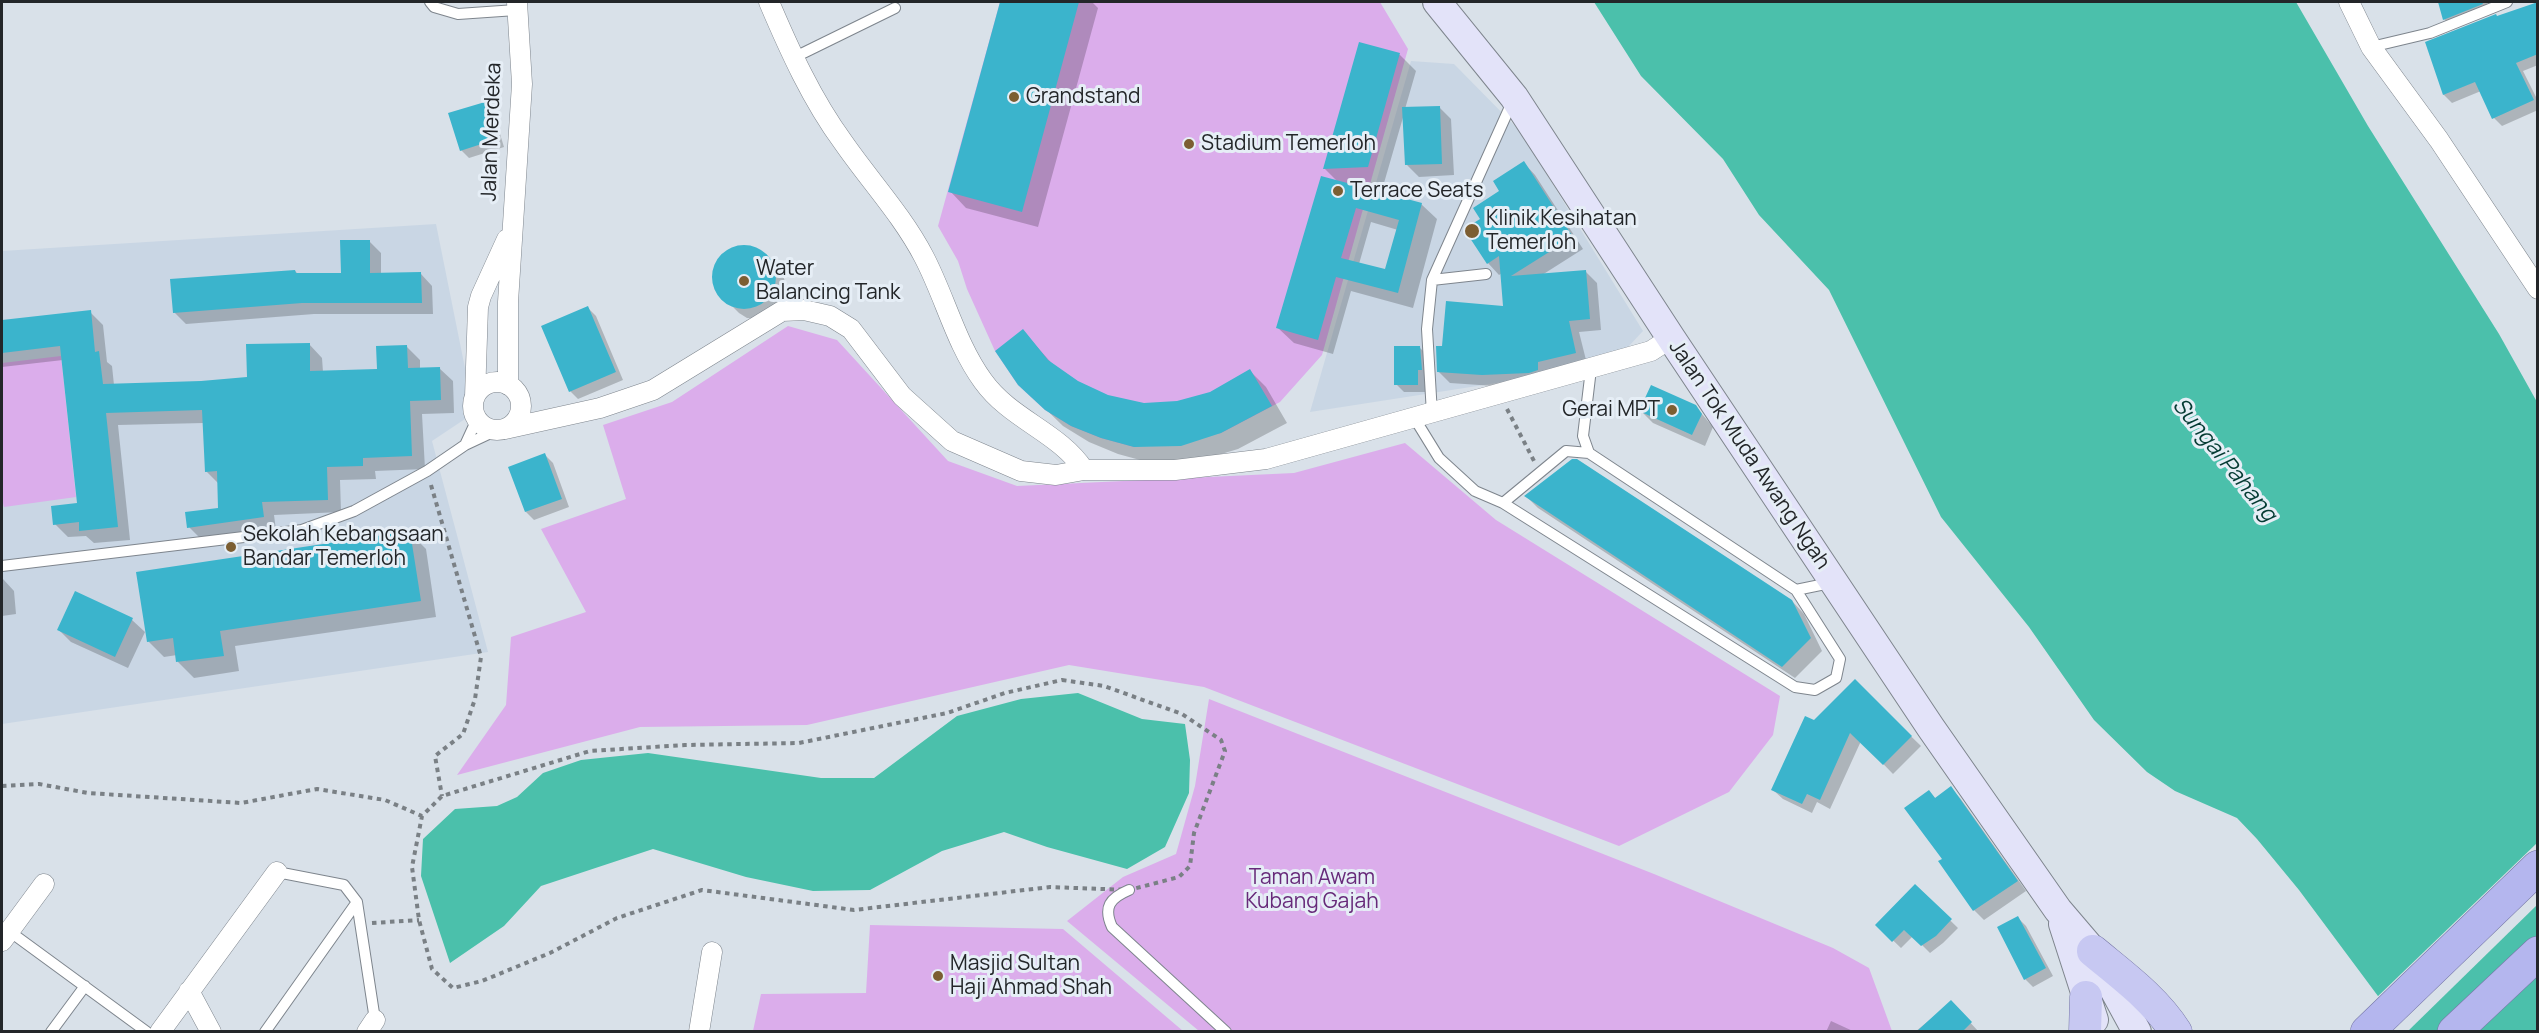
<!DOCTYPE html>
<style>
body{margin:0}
#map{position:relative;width:2539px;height:1033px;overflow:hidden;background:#d9e1e9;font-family:Manrope,sans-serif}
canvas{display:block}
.frame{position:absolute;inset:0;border:3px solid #232629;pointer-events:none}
</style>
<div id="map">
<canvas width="2539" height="1033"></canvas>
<div class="frame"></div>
</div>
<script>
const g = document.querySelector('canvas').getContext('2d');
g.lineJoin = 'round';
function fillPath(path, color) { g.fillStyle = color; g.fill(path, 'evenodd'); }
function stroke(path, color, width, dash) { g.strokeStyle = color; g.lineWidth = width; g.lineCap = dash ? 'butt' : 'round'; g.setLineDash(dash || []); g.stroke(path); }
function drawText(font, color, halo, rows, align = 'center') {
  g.font = font + ' Manrope,sans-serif'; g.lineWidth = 6; g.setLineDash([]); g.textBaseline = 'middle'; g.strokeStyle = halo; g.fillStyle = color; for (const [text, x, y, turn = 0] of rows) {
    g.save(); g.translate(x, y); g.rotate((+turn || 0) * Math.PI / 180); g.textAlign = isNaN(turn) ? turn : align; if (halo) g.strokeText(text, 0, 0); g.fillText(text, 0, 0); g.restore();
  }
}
const built = new Path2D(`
 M1411,61L1454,64L1520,131L1643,331L1628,347L1535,377L1310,412Z
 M436,224L474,413L432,441L488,652L2,724V251Z`);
const green = new Path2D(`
 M1000,2H1380L1408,49L1322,355L1280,402L1221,433L1134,447L1101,438L1071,426L1045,410L1018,385L995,351L967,289L958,261L938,226Z
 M788,326L837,340L948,461L1017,486L1294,473L1405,443L1496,520L1780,696L1773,735L1729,792L1619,846L1204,687L1069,665L807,725L640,727L457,775L506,705L511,637L586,612L541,529L626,499L603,425L672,402Z
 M61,356L76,497L4,507L2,499V363Z
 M1209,699L1654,874L1833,948L1869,968L1892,1031H1199L1067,921L1123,877L1176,854L1195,786Z
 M870,925L1063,929L1183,1031H753L761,994L866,993Z`);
const water = new Path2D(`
 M1594,2H2296L2368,126L2499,334L2537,402V1031H2404L2299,890L2257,839L2237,818L2175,791L2147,772L2094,720L2029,627L1941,517L1829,290L1759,215L1723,159L1641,76Z
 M1078,693L1142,719L1185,724L1190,760L1189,793L1165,847L1127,869L1047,847L1004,832L942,851L870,890L813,891L746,877L653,849L541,886L504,926L450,963L421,876L423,839L455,809L497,806L517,797L543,773L581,760L648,753L821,778H874L957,716L1021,699Z`);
const pier = new Path2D(`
 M2537,843V905L2407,1032H2400L2375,999Z`);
const shadow = new Path2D(`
 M1002,2H1092L1098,8L1038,227L966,208L950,191Z
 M2440,2H2487L2490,12L2452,27L2444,19Z
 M2538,4V65L2523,71L2538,101V110L2502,126L2494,118L2481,91L2452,103L2444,95L2426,43Z
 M1360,44L1400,55L1416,71L1405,109L1439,107L1451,119L1454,175L1419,177L1407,165L1404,114L1384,183L1349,184L1421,204L1437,219L1413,308L1351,291L1333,354L1294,343L1278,328L1338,182L1324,168ZM1371,222L1398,230L1386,271L1359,264Z
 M485,103L493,111L504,147L469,158L461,150Z
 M1524,163L1535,175L1583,249L1542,275L1586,272L1597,283L1601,330L1579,332L1587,364L1494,386L1450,383L1438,371L1444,348L1505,307L1502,273L1499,275L1488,263L1482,219Z
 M369,241L381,253V274H421L432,286L433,314H314L186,324L174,312L295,271L298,274H342Z
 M737,247L755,248L782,273L788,290L782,307L767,319L747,318L739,313L719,293L714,275L721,257Z
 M588,308L596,316L623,380L578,399L570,391Z
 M90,312L103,325L107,362L112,366L114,385L201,383L248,379L309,344L322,358L323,372L379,370L407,347L420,360V369L439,368L453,381L454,413L422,414L425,469L375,471L376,479L340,480L341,512L274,515L276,530L202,540L189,527L220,509L219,484L206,471L204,423L118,425L130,540L94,543L86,536L68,537L55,524L78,504L63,360L2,367V322Z
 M1023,331L1055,367L1077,383L1108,396L1144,404L1178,402L1210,393L1250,371L1266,387L1287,423L1238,449L1198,461L1151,463L1118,454L1089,442L1063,426L1020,384Z
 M1420,348L1428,356L1425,392H1404L1396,384Z
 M1695,406L1713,427L1705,446L1653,423L1641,411Z
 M545,455L553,463L569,507L534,520L526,512Z
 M1526,496L1792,601L1804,614L1822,651L1795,678L1538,508Z
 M410,533L426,549L436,617L235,646L239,671L194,678L178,662L177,655L164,657L148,641Z
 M3,579L14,591L16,614L2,616Z
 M76,593L132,620L145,632L128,668L71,642L59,630Z
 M1855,682L1921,746L1893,774L1861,741L1830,809L1817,802L1812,813L1783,799L1773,790L1815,722Z
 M1950,788L1960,798L2026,891L1984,920L1974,910L1944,860L1929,791L1936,799Z
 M1915,886L1958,928L1943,943L1930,953L1913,936L1901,948L1877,925Z
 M2018,918L2026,926L2053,976L2033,987L2025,979Z
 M1951,1002L1979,1032H1915Z
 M1831,1021L1855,1032H1826Z`);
const building = new Path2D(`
 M1000,2H1079L1022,212L948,192Z
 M2438,2H2482L2483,4L2443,20Z
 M2538,2V54L2516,63L2534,100L2492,119L2475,82L2443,95L2425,42L2496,14L2497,16Z
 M1359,42L1400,53L1368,167L1323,169Z
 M485,102L497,139L460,151L448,113Z
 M1440,106L1442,164L1405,165L1402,107Z
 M1524,161L1573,237L1511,276L1586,270L1590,319L1569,321L1576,353L1538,362V370L1529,373L1482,375L1437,372L1436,346H1442L1446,301L1503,306L1499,256L1487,264L1464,229L1480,219L1473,208L1499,191L1493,181Z
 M1321,176L1422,203L1398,293L1336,277L1318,340L1276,328ZM1356,208L1399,220L1385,269L1341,258Z
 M340,240H370V273L421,272L422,303H302L173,313L170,279L295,270L296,273H341Z
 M712 277a32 32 0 1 1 64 0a32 32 0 1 1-64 0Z
 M588,306L616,372L569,392L541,326Z
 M91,310L95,352L99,351L103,384L201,381L247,377L246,344L310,343V371L377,369L376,346L407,345L408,368L440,367L441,400L410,401L412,456L363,458V466L327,467L328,500L262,502L264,517L187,528L185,512L218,508L217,471L205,472L202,410L106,413L118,527L79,531V522L53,525L51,506L77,503L60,346L2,353V320Z
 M1023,329L1048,360L1078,381L1108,395L1144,403L1177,401L1210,392L1250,369L1272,406L1221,433L1181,446L1134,447L1101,438L1071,426L1045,410L1018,385L995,351Z
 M1394,346H1420L1422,370H1418V385H1394Z
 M1651,385L1696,405L1702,414L1692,435L1639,411Z
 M545,453L562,499L525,512L508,467Z
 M1572,459H1577L1792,600L1811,638L1782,667L1524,496Z
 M410,531L421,601L220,631L224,656L176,662L173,638L147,642L136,572Z
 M75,591L133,618L115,657L57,630Z
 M1855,679L1912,736L1883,765L1850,733L1820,800L1807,794L1802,804L1771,790L1805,716L1814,720Z
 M1951,786L2018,881L1973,911L1938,861L1942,859L1904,808L1929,790L1935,798Z
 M1915,884L1952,919L1936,936L1921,946L1904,930L1892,942L1875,925Z
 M2018,916L2046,968L2024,980L1997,927Z
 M1951,1000L1972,1022L1962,1032H1916Z`);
const path = new Path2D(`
 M1507,409L1534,461
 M431,485L481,657L475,699L463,734L435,756L442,796
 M1062,680L1104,686L1182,714L1221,740L1225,751L1194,833L1190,866L1179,877L1129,890L1050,887L854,910L702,890L617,918L550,953L482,981L453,988L432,969L419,920L412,867L422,816L442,796L590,751L685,745L799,743L947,713L1005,693Z
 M2,786L39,784L88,793L241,803L317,789L385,800L422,816
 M372,923L419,920`);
const service = new Path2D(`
 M430,2L434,7L458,14L516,10
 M2371,47L2430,33L2507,2
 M793,58L895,8
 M1432,280L1486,274
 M1432,414L1427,329L1432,280L1513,100
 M1415,419L1439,458L1475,491L1503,503
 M465,445L477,419
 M1589,453L1583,436L1591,369
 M2,566L302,530L354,511L427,471L465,445L497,430
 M1796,590L1840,659L1836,678L1815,690L1795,687L1503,503L1566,451L1589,453L1796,590L1830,583
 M277,872L344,885L357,902L375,1020
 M1129,890C1110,898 1103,907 1112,927L1226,1032
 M9,931L147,1032
 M51,1032L85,986
 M265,1032L357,902`);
const minor = new Path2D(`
 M769,2C789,49 812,100 843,142C870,181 902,215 924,257C945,297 956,344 983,381C1011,420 1059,432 1084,470
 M2349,2L2371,47L2439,140L2538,289
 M473 406a24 24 0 1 1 48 0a24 24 0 1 1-48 0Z
 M508,385V302L522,84L517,2
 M475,397L478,307L481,296L507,239
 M505,429L600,408L653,390L782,311L804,310L830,316L851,329L902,396L952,441L1021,471L1056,475L1084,470H1175L1266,459L1651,351L1671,338
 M2,941L44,884
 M189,991L211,1032
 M160,1032L277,872
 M367,1032L375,1020
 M699,1032L712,952`);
const secondary = new Path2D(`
 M1437,2L1514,97L1671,338L1931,728L2058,910L2093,951L2137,1032
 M2063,924L2094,1020`);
const primary = new Path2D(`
 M2093,951C2123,976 2155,999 2176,1032
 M2085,1032L2086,997`);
const trunk = new Path2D(`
 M2367,1032L2538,867
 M2454,1032L2538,953`);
const markers = [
 [1014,97,6,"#7c5e32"],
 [1189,144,6,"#7c5e32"],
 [1338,191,6,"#7c5e32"],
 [1472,231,8,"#7c5e32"],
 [744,281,6,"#7c5e32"],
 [1672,410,6,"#7c5e32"],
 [231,547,6,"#7c5e32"],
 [938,976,6,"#7c5e32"]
];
const poiNames = [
 ["Grandstand",1026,97],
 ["Stadium Temerloh",1201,144],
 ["Terrace Seats",1350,191],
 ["Klinik Kesihatan",1486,219],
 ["Temerloh",1486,243],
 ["Water",756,269],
 ["Balancing Tank",756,293],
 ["Gerai MPT",1660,410,"right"],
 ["Sekolah Kebangsaan",243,535],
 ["Bandar Temerloh",243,559],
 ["Masjid Sultan",950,964],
 ["Haji Ahmad Shah",950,988]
];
const streetNames = [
 ["Jalan Merdeka",492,132,-88],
 ["Jalan Tok Muda Awang Ngah",1749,455,56]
];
const parkNames = [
 ["Taman Awam",1312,878],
 ["Kubang Gajah",1312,902]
];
const waterNames = [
 ["Sungai Pahang",2224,460,51]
];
fillPath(built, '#c9d6e4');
fillPath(green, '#dbadeb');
fillPath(water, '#4bc0ab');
fillPath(pier, '#d9e1e9');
fillPath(shadow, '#0003');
fillPath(building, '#3bb4cc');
stroke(service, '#7e858d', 12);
stroke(minor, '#7e858d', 21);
stroke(secondary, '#7e858d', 30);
stroke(primary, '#7677a6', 33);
stroke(trunk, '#7677a6', 34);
stroke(path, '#7a8085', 4, [4.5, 4.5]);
stroke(service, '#fff', 10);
stroke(minor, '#fff', 20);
stroke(secondary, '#e3e3f9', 28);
stroke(primary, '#c7c8f2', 32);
stroke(trunk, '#b4b6ee', 33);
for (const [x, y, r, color] of markers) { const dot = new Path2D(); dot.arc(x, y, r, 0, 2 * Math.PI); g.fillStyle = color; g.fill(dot); stroke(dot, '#e6eef6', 2); }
drawText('21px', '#232629', '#e6eef6', poiNames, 'left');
drawText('21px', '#232629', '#e6eef6', streetNames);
drawText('21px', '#672a7a', '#e6eef6', parkNames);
drawText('italic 22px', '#043b33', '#e6eef6', waterNames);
</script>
